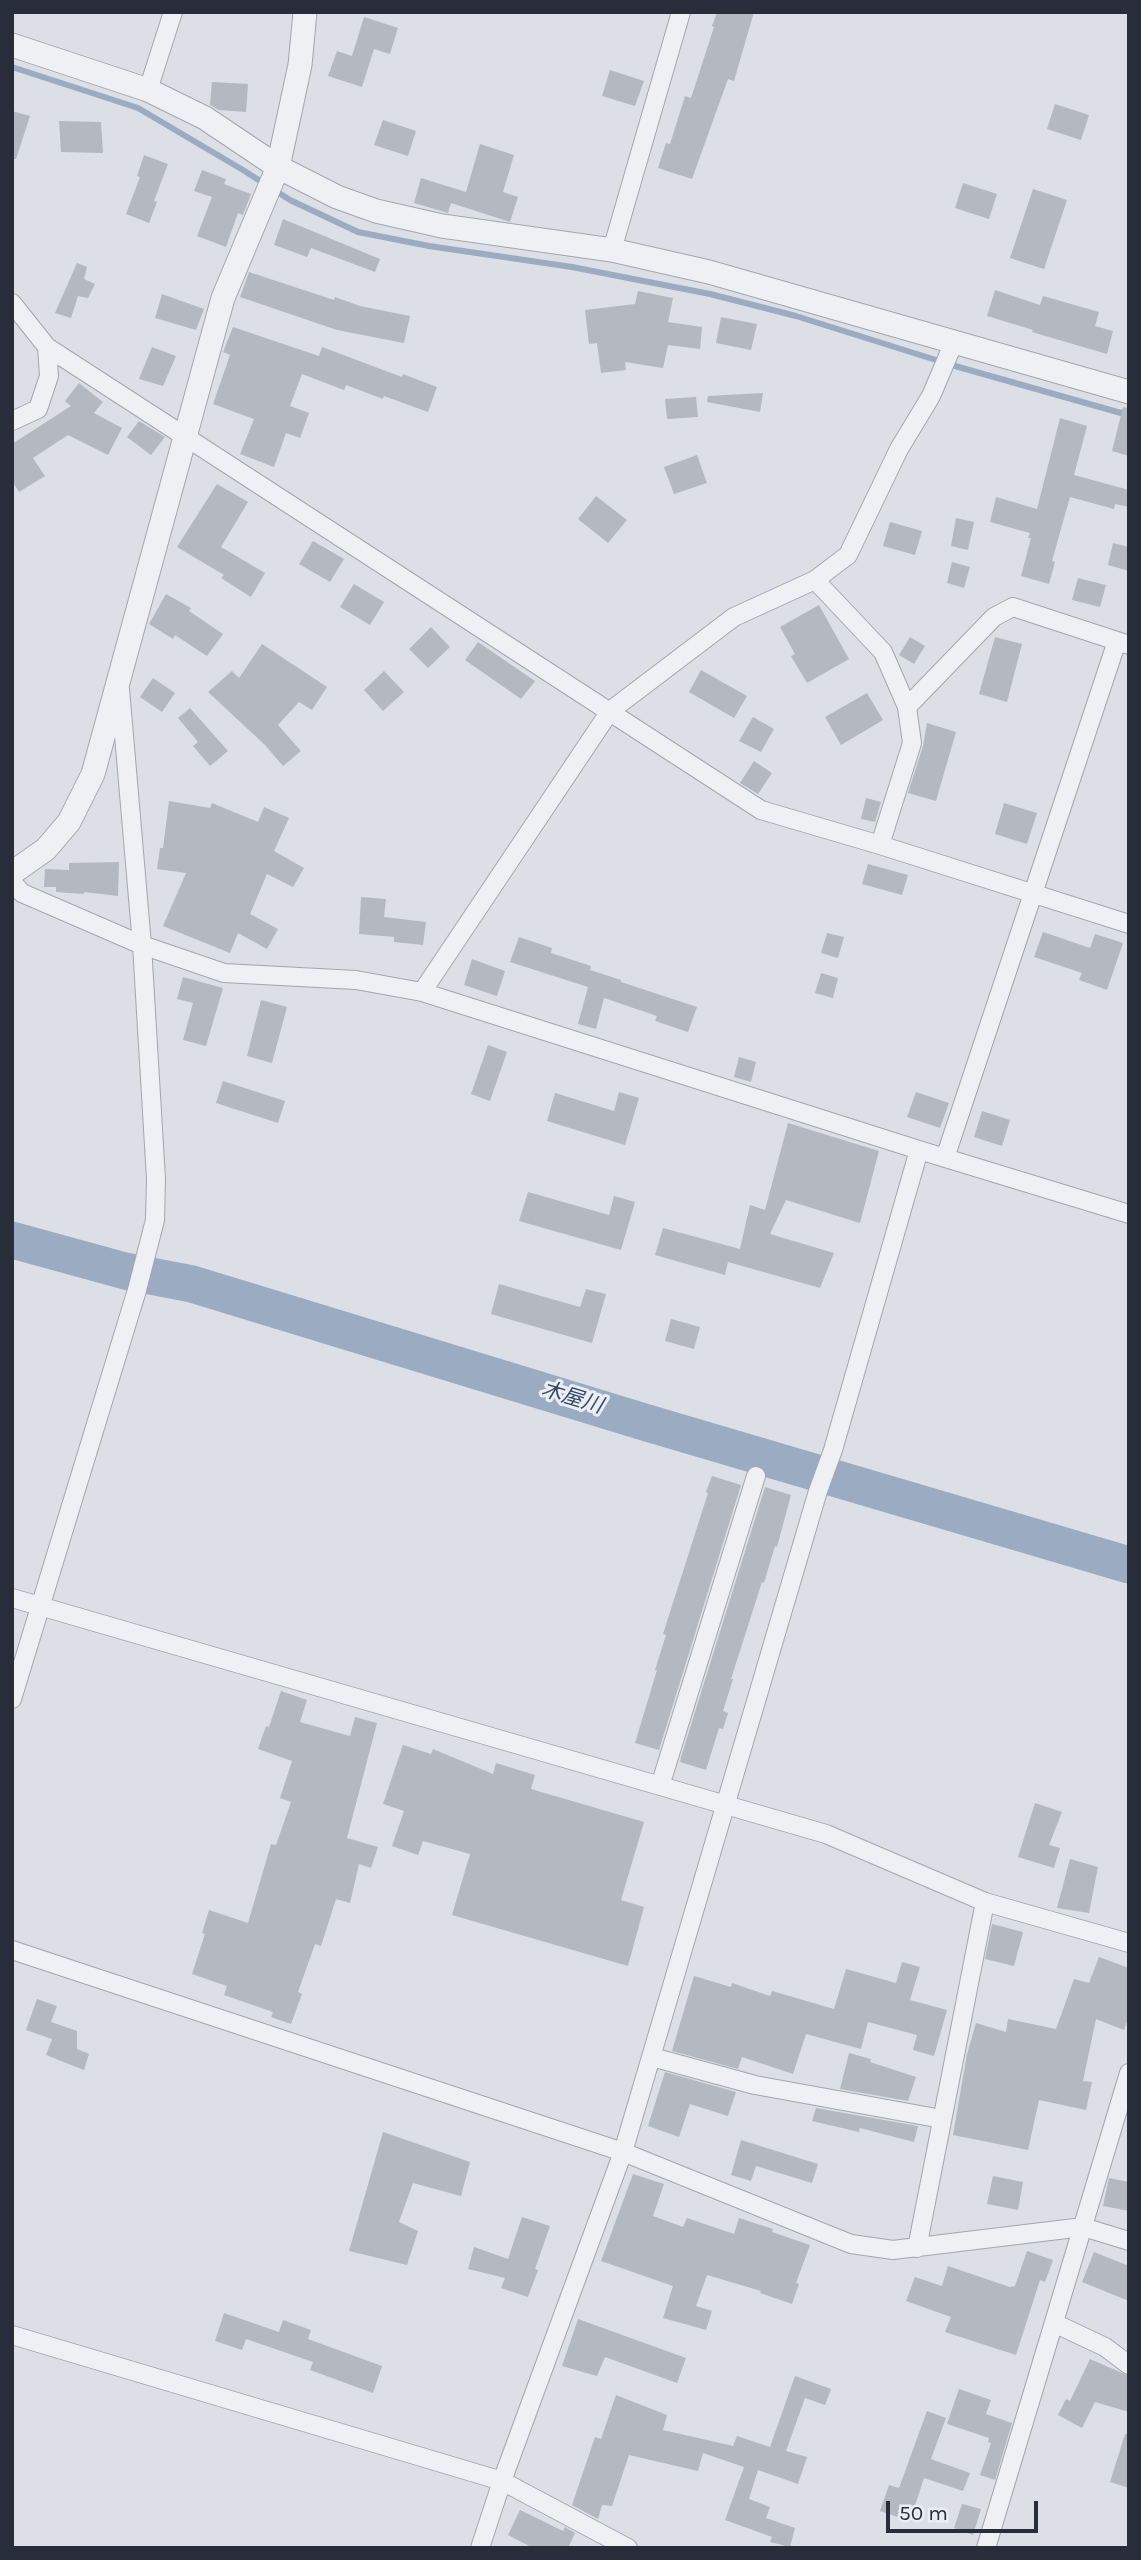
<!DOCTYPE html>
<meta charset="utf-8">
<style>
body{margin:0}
#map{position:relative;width:1141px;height:2560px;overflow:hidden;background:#dcdfe5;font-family:Karla,sans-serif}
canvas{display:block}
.frame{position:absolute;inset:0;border:14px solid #282d3a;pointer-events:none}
.scale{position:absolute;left:886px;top:2501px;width:152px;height:32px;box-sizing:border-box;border:4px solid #282d3a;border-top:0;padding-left:9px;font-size:21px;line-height:24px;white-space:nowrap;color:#282d3a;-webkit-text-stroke:5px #ebeef3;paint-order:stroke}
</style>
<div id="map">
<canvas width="1141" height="2560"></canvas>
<div class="frame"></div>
<div class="scale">50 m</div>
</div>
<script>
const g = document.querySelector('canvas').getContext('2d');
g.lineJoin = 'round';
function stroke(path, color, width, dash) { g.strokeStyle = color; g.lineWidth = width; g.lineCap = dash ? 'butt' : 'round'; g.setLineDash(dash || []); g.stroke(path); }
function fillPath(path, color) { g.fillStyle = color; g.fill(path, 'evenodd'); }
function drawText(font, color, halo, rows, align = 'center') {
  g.font = font + ' Karla,"Noto Sans JP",sans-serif'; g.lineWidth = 6; g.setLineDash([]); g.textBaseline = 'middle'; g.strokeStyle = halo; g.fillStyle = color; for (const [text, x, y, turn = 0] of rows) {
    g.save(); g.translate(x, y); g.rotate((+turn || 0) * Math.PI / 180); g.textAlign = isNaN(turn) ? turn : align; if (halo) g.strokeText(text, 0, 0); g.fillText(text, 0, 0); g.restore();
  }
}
const stream = new Path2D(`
 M12,67L138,108L243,170L290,200L358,232L429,246L572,267L710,294L796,316L955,366L1128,415`);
const river = new Path2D(`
 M12,1240L125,1271L192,1284L644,1422L1129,1565`);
const building = new Path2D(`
 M717,12H754L734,81L728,79L692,179L658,168L666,143L670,144L685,96L691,98L714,27L712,26Z
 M364,17L398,28L390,54L374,49L362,87L328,76L337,51L352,56Z
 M610,70L644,81L635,106L602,96Z
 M212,82L248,84L246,112L219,110L210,105Z
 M1055,104L1089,115L1081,140L1047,129Z
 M12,111L30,116L16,159H12Z
 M383,120L416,131L408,156L374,145Z
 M59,121L101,122L103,153L61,152Z
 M480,144L514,155L503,192L518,197L510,222L451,203L448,213L414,203L421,178L466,192Z
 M144,155L168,164L154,201L157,202L149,223L126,214L140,177L137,176Z
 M202,170L226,179L224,184L251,194L243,215L238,213L226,247L197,236L212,197L194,191Z
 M963,183L997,194L989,219L955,208Z
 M1033,189L1067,200L1044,269L1010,258Z
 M283,219L380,259L375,272L311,248L307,257L274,245Z
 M77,263L87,267L84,279L95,284L88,298L78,296L71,318L55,313Z
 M249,272L334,300L335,297L360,306L410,316L404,343L337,330L240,297Z
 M995,290L1040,305L1043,296L1099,312L1095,326L1113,331L1107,354L1032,332L1033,330L987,316Z
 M638,291L673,298L668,322L702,327L700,349L668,345L663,368L625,362L626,370L601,373L597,343L589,344L585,310L635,304Z
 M162,294L204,309L196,330L155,318Z
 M721,317L757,324L751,350L716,343Z
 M233,327L319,356L322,347L402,377L403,374L437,387L428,412L384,396L383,399L346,385L344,390L302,374L290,406L309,413L300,438L286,433L274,467L240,454L254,419L213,404L230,355L223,352Z
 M152,347L176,356L163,386L139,379Z
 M79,383L103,402L94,413L122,428L108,455L68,435L33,458L45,476L19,492L12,481V444L71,406L65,401Z
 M763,393L760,412L707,402L708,396Z
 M696,397L698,417L667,419L665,399Z
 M1123,407L1129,408V456L1112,451Z
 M1060,418L1087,426L1074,475L1129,490V507L1115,504L1114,509L1070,497L1052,561L1055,562L1049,584L1021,576L1031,538H1028L1030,533L990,522L996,497L1037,509Z
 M139,421L165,437L151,455L127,437Z
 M697,455L707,483L674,494L664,467Z
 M217,484L248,502L221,547L265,573L251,597L221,578L224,575L177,547Z
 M596,496L627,520L608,543L578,519Z
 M956,518L974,522L968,550L951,546Z
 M890,522L922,531L915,555L883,546Z
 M313,541L344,559L330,582L299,564Z
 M1113,543L1129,547V571L1108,565Z
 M952,562L970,567L964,588L947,583Z
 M1078,578L1106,585L1100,607L1072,600Z
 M354,584L384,602L370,625L340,607Z
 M166,594L191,608L189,611L223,634L207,656L175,635L173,639L149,624Z
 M819,605L849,659L807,683L791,656L795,654L780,627Z
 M431,627L450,647L428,668L409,649Z
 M910,637L925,646L914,664L899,655Z
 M995,637L1022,644L1007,702L979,694Z
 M478,642L535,681L521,699L465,660Z
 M262,644L327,687L312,710L299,702L278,725L301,751L283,766L265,745L208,692L232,671L239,678Z
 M701,670L747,696L734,718L689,692Z
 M384,671L404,692L383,711L364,690Z
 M153,678L175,693L162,712L140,697Z
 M867,693L883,720L841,745L825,717Z
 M190,708L228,751L210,766L193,746L198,742L178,718Z
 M753,717L774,729L761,752L739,741Z
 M927,723L956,732L936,801L908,793L923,746Z
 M754,761L772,773L758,794L740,783Z
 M866,798L881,802L875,822L861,819Z
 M169,801L210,808L212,803L258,822L264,807L289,818L274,851L304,868L293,887L267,874L250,914L278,929L267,949L238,933L230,953L163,926L186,873L157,869L160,848H163Z
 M1004,803L1037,813L1027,844L995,834Z
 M119,862L118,896L84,892V894L56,892V887H44L45,869L69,870V863Z
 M868,864L908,875L902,895L862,884Z
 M361,897L386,899L384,917L426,922L423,945L394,942V937L359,934Z
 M1043,932L1090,948L1095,934L1123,943L1107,990L1079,980L1082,973L1034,957Z
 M827,933L844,937L838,958L821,953Z
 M519,937L552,948L551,953L591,966L590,970L621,980V982L697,1007L688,1032L655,1021L657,1016L604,998L596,1029L578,1024L588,987L510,962Z
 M472,959L505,971L497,996L464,985Z
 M821,973L838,978L833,998L815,993Z
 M183,977L223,988L206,1046L183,1040L193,1003L177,999Z
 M261,1000L287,1007L272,1063L247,1056Z
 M488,1045L507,1052L490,1101L471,1094Z
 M739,1057L756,1062L751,1082L734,1077Z
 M223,1081L285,1101L278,1123L216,1103Z
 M619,1092L639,1098L625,1145L547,1121L555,1093L614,1111Z
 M916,1092L949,1103L940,1128L907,1117Z
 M982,1111L1010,1120L1002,1146L974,1137Z
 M788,1123L879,1151L860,1223L786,1200L770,1234L834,1253L820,1288L728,1262L725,1275L655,1255L663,1228L740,1249L750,1205L765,1210Z
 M528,1192L609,1215L614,1196L635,1202L621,1250L519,1221Z
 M499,1284L580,1307L586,1289L606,1294L592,1343L491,1314Z
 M671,1319L700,1327L694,1349L665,1341Z
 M712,1476L741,1485L659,1750L635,1743L657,1670H655L666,1635L663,1634L708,1493L706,1492Z
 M765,1487L791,1495L777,1547L775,1546L764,1583L762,1582L731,1679H733L723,1711L728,1713L723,1729L719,1728L706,1770L680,1762L681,1757Z
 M281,1691L307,1700L300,1722L350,1736L355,1717L377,1723L347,1838L378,1847L371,1868L359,1864L350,1903L336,1899L321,1946L315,1944L298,1992L302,1994L291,2024L271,2017L273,2012L224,1995L227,1986L192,1974L205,1934L202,1933L209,1910L248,1923L271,1844L276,1845L291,1802L280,1798L292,1761L258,1749L266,1726L269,1727Z
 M403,1745L431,1754L433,1749L493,1774L496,1763L535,1775L531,1789L644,1822L621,1900L644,1907L628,1966L452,1915L470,1854L423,1841L418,1855L392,1846L404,1811L383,1804Z
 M1035,1803L1062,1812L1049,1845L1060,1848L1054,1868L1018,1857Z
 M1070,1859L1098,1867L1089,1913L1057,1908Z
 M992,1924L1023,1932L1014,1966L985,1959Z
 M1099,1957L1129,1968V2016L1124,2030L1096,2019L1083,2081L1092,2082L1086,2110L1039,2100L1028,2150L953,2135L967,2054L976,2023L1006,2032L1008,2019L1056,2029L1074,1979L1089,1983Z
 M902,1962L920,1967L910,2000L947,2010L934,2056L913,2050L917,2035L868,2022L861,2049L806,2034L793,2074L742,2057L738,2069L672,2051L694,1976L731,1987L732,1983L770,1996L772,1991L834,2009L846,1969L896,1983Z
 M37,1999L57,2006L51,2022L77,2031V2049L89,2054L84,2070L46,2055L52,2039L26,2030Z
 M849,2053L871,2059L870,2062L916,2077L908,2101L840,2089Z
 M665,2072L736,2092L728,2116L690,2104L679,2137L648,2126Z
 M816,2108L918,2126L914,2142L860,2128L859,2132L812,2121Z
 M383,2132L470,2162L461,2196L413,2183L399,2222L418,2231L407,2265L349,2251Z
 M741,2140L818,2164L812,2183L756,2166L751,2181L731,2175Z
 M633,2174L664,2184L653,2216L683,2227L687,2218L734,2234L739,2218L773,2229L772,2232L810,2245L796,2283L799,2284L792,2304L760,2293L761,2291L707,2275L696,2306L712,2311L706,2330L663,2318L673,2286L601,2261Z
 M993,2176L1023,2182L1018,2210L987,2204Z
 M1109,2178L1129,2182V2211L1103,2206Z
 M522,2217L550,2226L535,2269L538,2270L528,2297L501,2288L505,2278L468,2269L474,2247L508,2259Z
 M1027,2251L1053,2260L1045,2282L1040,2280L1016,2355L945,2332L951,2317L906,2301L915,2277L942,2286L948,2266L1010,2287L1015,2286Z
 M1094,2252L1129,2266V2301L1082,2282Z
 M224,2313L279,2332L283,2320L311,2330L308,2339L382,2366L373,2393L310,2370L313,2362L246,2339L242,2350L215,2341Z
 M578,2319L686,2358L677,2383L605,2357L597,2376L562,2366Z
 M1090,2359L1129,2376V2412L1095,2402L1082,2428L1058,2415L1066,2399L1070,2401Z
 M795,2376L831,2389L825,2405L805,2398L786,2451L807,2457L798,2484L758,2470L749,2499L770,2507L766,2518L795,2528L790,2547L770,2542L772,2537L725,2520L744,2467L703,2453L698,2471L629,2455L612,2506L602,2505L598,2519L572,2505L595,2437L601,2439L616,2395L667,2415L663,2430L733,2446L737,2436L770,2447Z
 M959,2389L991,2400L986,2414L1012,2423L995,2480L980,2475L991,2443L988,2442L989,2438L947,2424Z
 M927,2411L946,2418L931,2459L970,2473L963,2491L924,2478L910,2521L880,2511L889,2485L899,2488Z
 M1125,2434H1129V2488L1110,2482Z
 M962,2504L981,2509L973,2535L954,2528Z
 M520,2510L563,2531L565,2527L575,2533L568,2548H533L508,2535Z`);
const minor = new Path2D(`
 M148,90L173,12
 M612,250L681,12
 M12,303L47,347L761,810L880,845L1129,924
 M12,421L38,409L49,376L47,347
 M815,580L883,652L907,707L912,743L880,845
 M907,707L994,617L1013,607L1117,641
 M12,882L22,893L142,945L224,973L356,980L422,992L919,1150L1129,1214
 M422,992L610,711L734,617L815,580L848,555L899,449L931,396L954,342
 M945,1158L1117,641L1129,645
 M12,1598L826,1834L985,1902L1129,1943
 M12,1699L137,1290L155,1220L156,1179L142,945L120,689
 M660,1786L756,1476
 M12,1950L623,2152L851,2244L893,2250L1083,2227L1129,2241
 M652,2057L755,2085L942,2119
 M917,2248L985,1902
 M1054,2323L1105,2347L1129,2365
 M12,2335L502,2481L628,2548
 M480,2548L502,2481L623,2152L818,1491L833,1450L919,1150
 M986,2548L1129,2073`);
const tertiary = new Path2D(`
 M12,45L148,90L205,118L278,167L337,197L376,211L442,226L612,250L709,272L1129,392
 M12,873L46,849L69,822L93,774L223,298L278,167L300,65L305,12`);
const waterNames = [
 ["木屋川",572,1398,17]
];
stroke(stream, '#9aabc2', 6);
stroke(river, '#9aabc2', 37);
fillPath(building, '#b4b8c1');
stroke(minor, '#a2a6ae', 20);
stroke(tertiary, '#a2a6ae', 25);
stroke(minor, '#eff0f4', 18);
stroke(tertiary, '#eff0f4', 23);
drawText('italic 21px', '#364969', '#ebeef3', waterNames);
</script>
